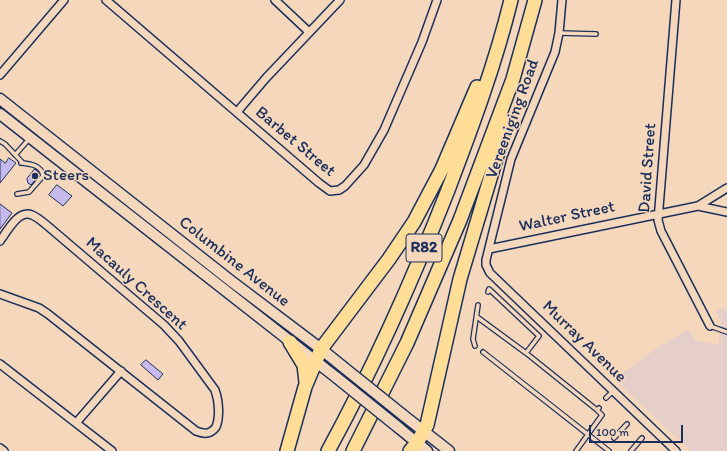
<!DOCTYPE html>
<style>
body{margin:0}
#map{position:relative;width:727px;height:451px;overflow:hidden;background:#f5d8bb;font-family:Itim,sans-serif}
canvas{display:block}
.scale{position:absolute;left:589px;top:425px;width:94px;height:18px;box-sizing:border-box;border:2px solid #1b2f5e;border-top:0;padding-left:5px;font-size:12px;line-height:14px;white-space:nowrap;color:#1b2f5e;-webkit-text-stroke:3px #f5d8bb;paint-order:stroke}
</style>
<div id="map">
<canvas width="727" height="451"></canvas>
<div class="scale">100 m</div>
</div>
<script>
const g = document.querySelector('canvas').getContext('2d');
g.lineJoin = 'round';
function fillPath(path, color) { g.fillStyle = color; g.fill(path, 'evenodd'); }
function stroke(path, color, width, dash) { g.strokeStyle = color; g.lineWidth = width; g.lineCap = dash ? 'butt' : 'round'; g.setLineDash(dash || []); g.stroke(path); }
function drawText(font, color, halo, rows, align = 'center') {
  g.font = font + ' Itim,sans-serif'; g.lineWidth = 3; g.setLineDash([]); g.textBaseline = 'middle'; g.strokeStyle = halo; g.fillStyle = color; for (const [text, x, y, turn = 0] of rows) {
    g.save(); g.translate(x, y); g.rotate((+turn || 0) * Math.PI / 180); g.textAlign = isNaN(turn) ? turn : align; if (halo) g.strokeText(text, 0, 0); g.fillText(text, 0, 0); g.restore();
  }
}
const built = new Path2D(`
 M727,306V451H691L614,379L650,353L688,329L697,341L718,345L721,325L720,319L716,311Z`);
const building = new Path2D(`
 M9,158L16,163L0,183V159L5,163Z
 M35,169L38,172L39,175L31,185L28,183L27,179Z
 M57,185L72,196L63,206L49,195Z
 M0,204L12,213L0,229Z
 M146,360L163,374L158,380L141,365Z`);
const service = new Path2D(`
 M559,33L596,34
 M0,141L5,144L22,162
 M15,155L30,138
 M17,194L29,192L43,176C42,165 30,164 21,163
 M488,292L489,289L539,336L526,353
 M477,317L526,353L597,410
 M710,326L727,332
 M475,346L473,339L478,305
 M483,352L609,451
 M606,398L613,391
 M614,438L627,424
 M576,451L602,415L597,410L599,408
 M631,451L642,438`);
const minor = new Path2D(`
 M106,0L319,183L330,191L339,190L345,186L364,165L384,130L422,42L437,0
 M275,0L309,32
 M562,0L559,33L555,52L511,159L486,260V265L490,273L676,451
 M676,0L658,220L661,231L710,326
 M0,75L64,0
 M237,112L266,78L340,0
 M698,206L727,188
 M0,241C7,232 18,209 32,215C39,218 45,224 50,228L164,325L179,341L215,390C219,401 220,417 216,427C210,435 204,434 196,431L48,314L39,308L0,294
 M489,249L698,206L727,212
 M0,364L112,451
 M76,423L121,371
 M0,448L4,451`);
const secondary = new Path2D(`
 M0,99L231,281L321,349L342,366
 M0,114L337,378
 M403,415L449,451
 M399,428L427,451`);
const motorway = new Path2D(`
 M290,342L304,365L306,382
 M287,451L305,387L321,349L389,259L414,222L442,169L477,87
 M328,451C374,367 413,279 448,190C472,127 495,65 511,0
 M353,451L407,343L460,220L513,79L535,0
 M410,451L417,443L427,425L460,279L507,122`);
const secondaryBridge = new Path2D(`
 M342,366L403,415
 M337,378L399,428`);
const markers = [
 [35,176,4,"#1b2f5e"]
];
const shields = [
 [424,248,36]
];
const shieldNames = [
 ["R82",424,248]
];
const streetNames = [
 ["Vereeniging Road",513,119,-70],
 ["Barbet Street",295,142,40],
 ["David Street",648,168,-86],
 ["Walter Street",567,217,-12],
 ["Columbine Avenue",234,262,38],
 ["Macauly Crescent",136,284,42],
 ["Murray Avenue",584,342,44]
];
const poiNames = [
 ["Steers",43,176]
];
fillPath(built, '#e7cfc9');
fillPath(building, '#c6b9eb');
stroke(building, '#1b2f5e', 1);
stroke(service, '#1b2f5e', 6);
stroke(minor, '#1b2f5e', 10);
stroke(secondary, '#1b2f5e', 13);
stroke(motorway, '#1b2f5e', 16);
stroke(service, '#f5d8bb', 3.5);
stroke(minor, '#f5d8bb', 7);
stroke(secondary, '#f5d8bb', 10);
stroke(motorway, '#fedd96', 13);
stroke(secondaryBridge, '#1b2f5e', 13, []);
stroke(secondaryBridge, '#f5d8bb', 10);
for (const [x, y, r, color] of markers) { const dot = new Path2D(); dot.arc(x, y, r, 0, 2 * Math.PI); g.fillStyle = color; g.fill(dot); stroke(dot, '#f5d8bb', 1.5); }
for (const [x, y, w] of shields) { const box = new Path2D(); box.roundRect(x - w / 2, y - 14, w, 28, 3); g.fillStyle = '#f5d8bb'; g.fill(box); stroke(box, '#1b2f5e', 1); }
drawText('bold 16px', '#1b2f5e', null, shieldNames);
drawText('17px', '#1b2f5e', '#f5d8bb', streetNames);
drawText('17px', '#1b2f5e', '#f5d8bb', poiNames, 'left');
</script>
